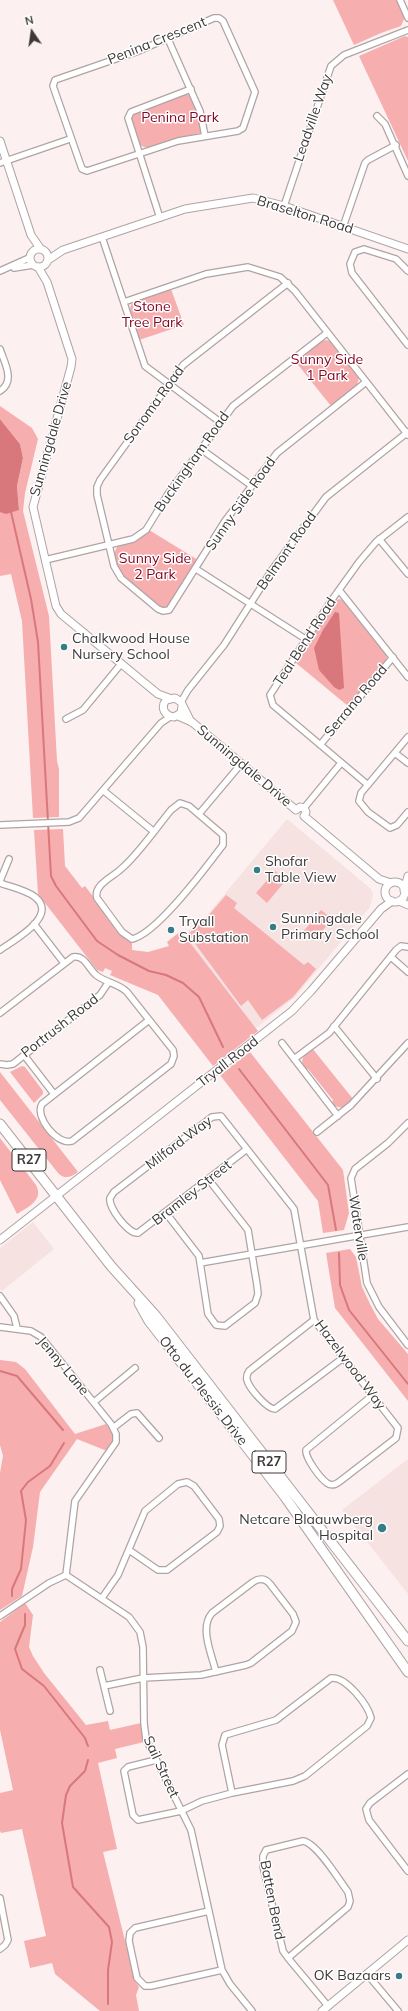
<!DOCTYPE html>
<style>
body{margin:0}
#map{position:relative;width:408px;height:2011px;overflow:hidden;background:#fcf0f0;font-family:Mulish,sans-serif}
canvas{display:block}
.north{position:absolute;left:12px;top:12px;width:40px;height:40px;-webkit-text-stroke:3px #fff;paint-order:stroke;rotate:347deg;font-size:11px;font-weight:700;line-height:16px;text-align:center;color:#3e3939}
.north::after{content:'';display:block;margin:auto;width:14px;height:18px;background:#3e3939;clip-path:polygon(50% 0,100% 100%,50% 72%,0 100%)}
</style>
<div id="map">
<canvas width="408" height="2011"></canvas>
<div class="north">N</div>
</div>
<script>
const g = document.querySelector('canvas').getContext('2d');
g.lineJoin = 'round';
function fillPath(path, color) { g.fillStyle = color; g.fill(path, 'evenodd'); }
function stroke(path, color, width, dash) { g.strokeStyle = color; g.lineWidth = width; g.lineCap = dash ? 'butt' : 'round'; g.setLineDash(dash || []); g.stroke(path); }
function drawText(font, color, halo, rows, align = 'center') {
  g.font = font + ' Mulish,sans-serif'; g.lineWidth = 3; g.setLineDash([]); g.textBaseline = 'middle'; g.strokeStyle = halo; g.fillStyle = color; for (const [text, x, y, turn = 0] of rows) {
    g.save(); g.translate(x, y); g.rotate((+turn || 0) * Math.PI / 180); g.textAlign = isNaN(turn) ? turn : align; if (halo) g.strokeText(text, 0, 0); g.fillText(text, 0, 0); g.restore();
  }
}
const built = new Path2D(`
 M287,819L371,889L373,894L370,907L294,998L256,1028L183,935L203,920Z
 M33,1222L54,1249L2,1291L0,1289V1248Z
 M408,1459V1594L342,1510Z`);
const green = new Path2D(`
 M333,0H398L405,19H404L401,26L381,33L354,45Z
 M405,36L408,37V161L359,56Z
 M186,94L191,96C195,106 205,122 200,133L175,139L147,148L139,145L131,117L132,115Z
 M171,289L184,325L139,340C136,330 125,311 133,302Z
 M327,340L332,342L359,377L357,386L331,406L295,361L321,341Z
 M0,406L32,428L38,439L25,493L23,511L49,616L57,761L59,769V817L33,818L22,621L11,574L0,576V509V512L19,510L17,486L23,458L20,444L0,419Z
 M149,530L198,560L169,606L164,608L160,607L121,575C117,566 111,554 118,546L139,539Z
 M339,599L343,600L385,652L387,658L384,663L348,706L296,663L334,602Z
 M63,829L65,866L82,888L85,886L125,938L132,941V950L148,952L169,946L167,942L181,931L258,1031L213,1066L158,995L110,975L112,971L105,968L103,972L97,970L38,894L34,830Z
 M275,871L286,880L267,903L256,893Z
 M226,895L237,903L234,908L304,965L308,962L316,969L293,997L262,1020L248,1000L241,1006L188,934L203,922Z
 M321,910L332,919L314,941L303,932Z
 M312,1048L353,1099L343,1108L334,1106L332,1103L333,1100L308,1069L306,1070C298,1060 304,1055 312,1048Z
 M250,1052L343,1170L349,1213L344,1230L323,1233L318,1201L220,1075Z
 M22,1066L25,1067L43,1091V1094L34,1103L10,1072Z
 M0,1072L75,1168L78,1172C71,1177 65,1180 58,1173L0,1100Z
 M0,1138L36,1185C44,1200 28,1207 17,1214L0,1180Z
 M350,1249L356,1257L362,1287L370,1304L378,1319L408,1354V1401L335,1308L326,1253Z
 M0,1360L16,1362L25,1369L75,1434L106,1424L111,1430L114,1440L107,1451L77,1439L40,1492L33,1547L22,1596L0,1610V1473L3,1456L0,1445Z
 M25,1603L33,1615L29,1647L33,1656L44,1673L86,1725L108,1721L110,1730L141,1723L144,1742L115,1749L117,1758L98,1763L117,1849L103,1852L135,1981L139,1987L136,1995L139,2011H100L55,1974L52,1963L30,1968L24,1941L46,1936L22,1829L1,1833L0,1831V1793L13,1790L0,1730V1622Z`);
const water = new Path2D(`
 M0,419L20,444L23,458L17,486L19,510L6,514L0,512Z
 M335,612L339,613L344,688L339,690L334,687L319,670L314,648L323,630Z`);
const stream = new Path2D(`
 M11,512L31,599L38,642L51,876L56,886L97,941L118,955L149,971L166,975L183,983L199,997L223,1047
 M239,1069L328,1185L336,1230
 M339,1253L340,1285L349,1310L408,1384
 M0,1371L17,1376L63,1430
 M12,1596V1589L21,1569L26,1520L21,1491L28,1482L50,1466L64,1443
 M25,1614V1625L15,1649L22,1669L44,1686L85,1738L88,1746
 M88,1760L85,1771L70,1786L66,1795L62,1823L73,1887L109,1927L112,1942L108,1970V2004`);
const minor = new Path2D(`
 M400,0L408,18
 M214,18H219L223,21L255,92L243,128L238,131L178,141L93,169L87,171L82,169L53,86L55,80L136,52Z
 M168,39L200,111L205,136
 M377,116L385,124L408,176
 M0,163L70,139
 M284,206L331,66L344,55L408,30
 M160,218L128,118L131,112L191,89
 M343,227L365,163L368,160L396,145
 M102,237L145,366L220,422
 M14,268L33,265
 M0,271L29,258
 M408,271L396,259L364,249L355,252L350,264L352,273L408,345
 M288,283L183,365L100,480L97,487V495L114,566L121,578L158,609L163,611L169,610L225,521L277,453L366,382
 M124,302L206,274L248,267L280,277L295,291L408,435
 M0,349C4,362 16,381 0,391
 M201,449L252,486
 M379,539L408,574
 M45,560L133,539L146,530L168,494L233,406L327,333
 M196,569L307,640
 M339,590L408,677
 M181,702L188,690L224,645L272,570L326,497L408,432
 M66,719L83,710L121,664
 M408,737L361,793L359,801L368,812L390,828L397,825L408,812
 M320,745L393,657
 M395,753L408,763
 M368,785L273,705L270,695L331,601L359,562L376,542L408,517
 M104,791L153,831
 M180,803L189,806L223,835V845C207,866 157,934 132,939L122,932L97,898C93,885 113,877 121,869C137,856 157,827 171,810Z
 M304,808L341,763
 M199,814L241,764
 M0,825L69,822L79,818L161,723L170,717
 M0,881L9,859
 M0,883C11,887 26,890 35,897C59,916 14,940 0,950
 M34,924L64,963
 M391,957L408,972
 M0,1013L73,957C85,955 88,968 96,975C106,983 118,983 127,992L173,1050L174,1056L171,1064L72,1141C58,1146 34,1117 42,1104L149,1020
 M334,1026L377,1079
 M282,1043L338,1116
 M24,1055L54,1094
 M294,1059L329,1033L396,950L401,946L408,947
 M0,1064L7,1065L13,1064L100,995L108,983
 M408,1123L388,1143L355,1169L351,1178L367,1283L379,1307L408,1345
 M317,1132L351,1105L408,1043
 M247,1149L138,1233C128,1234 108,1207 110,1198L114,1192L212,1117L221,1116L294,1209L314,1320L398,1428L396,1438L339,1482C335,1485 331,1486 327,1483C320,1478 305,1458 306,1450L373,1395
 M166,1213L199,1256L208,1314L216,1325L225,1326L255,1303L258,1294L257,1285L248,1230L209,1180
 M200,1263L408,1227
 M0,1296L14,1316L17,1328
 M314,1320L249,1371C247,1374 246,1376 247,1380C249,1388 267,1409 275,1409L343,1358
 M0,1327L31,1331L41,1337L111,1424L116,1434V1442L75,1501L66,1575
 M94,1402L135,1368
 M113,1428L131,1414L137,1413L159,1438
 M102,1598L118,1575L145,1511L178,1484L187,1482L194,1486L219,1519L220,1526L217,1532L167,1570H158L129,1550
 M0,1616L49,1583L66,1575L129,1617L140,1632L143,1647L144,1723L146,1739L191,1830L222,1970L230,1984L252,2011
 M100,1670L110,1711
 M104,1686L143,1678L201,1675L246,1665L251,1663L292,1631L296,1622L293,1614L270,1584C265,1578 259,1578 253,1582L212,1613C199,1628 212,1655 216,1672
 M156,1760L128,1767L124,1771L133,1815L138,1820L181,1811L202,1801L232,1793L293,1781L305,1776L367,1726L371,1718C368,1705 346,1676 331,1678L276,1720L225,1735L222,1745L232,1793
 M408,1774L370,1803L366,1809L369,1820L408,1871
 M0,1898L8,1940L5,1945L0,1949
 M209,1911L135,1928L130,1933L129,1941L137,1978L145,1986H151L222,1970
 M288,1958L348,1907L350,1901L348,1892C339,1880 317,1843 303,1841L266,1850L263,1856V1866L283,1951L288,1958L328,2006
 M367,1974L398,2011`);
const tertiary = new Path2D(`
 M0,141L31,235L40,248
 M30 258a9 9 0 1 1 18 0a9 9 0 1 1-18 0Z
 M48,260L63,250L185,209L253,198L284,206L408,249
 M38,267L47,282L72,359L71,367L33,507L56,606L61,614L158,694L169,698
 M182,706L181,713L174,717C165,716 160,708 166,700L175,698L181,702L191,722
 M178,716L192,722L296,810
 M296,810L300,807L304,808L306,812L304,816
 M304,816L379,879L391,883
 M385 892a10 10 0 1 1 20 0a10 10 0 1 1-20 0Z
 M404,890L408,876
 M399,901L408,905
 M0,1240L292,1011L311,991L381,909L392,901
 M322,2011L408,1940`);
const primary = new Path2D(`
 M0,1124L111,1266L156,1316L408,1641
 M139,1303L149,1321L285,1497L408,1672`);
const markers = [
 [64,647,4,"#367d87"],
 [257,870,4,"#367d87"],
 [273,927,4,"#367d87"],
 [171,930,4,"#367d87"],
 [382,1528,5,"#367d87"],
 [399,1976,4,"#367d87"]
];
const shields = [
 [29,1160,34],
 [269,1462,34]
];
const shieldNames = [
 ["R27",29,1160],
 ["R27",269,1462]
];
const streetNames = [
 ["Penina Crescent",157,41,-22],
 ["Leadville Way",313,118,-71],
 ["Braselton Road",305,215,17],
 ["Sonoma Road",154,405,-54],
 ["Sunningdale Drive",51,439,-74],
 ["Buckingham Road",192,462,-55],
 ["Sunny Side Road",241,504,-55],
 ["Belmont Road",287,551,-55],
 ["Teal Bend Road",305,642,-57],
 ["Serrano Road",356,701,-50],
 ["Sunningdale Drive",244,766,40],
 ["Portrush Road",60,1026,-38],
 ["Tryall Road",228,1062,-38],
 ["Milford Way",179,1143,-37],
 ["Bramley Street",192,1193,-38],
 ["Waterville",358,1228,81],
 ["Hazelwood Way",350,1365,53],
 ["Jenny Lane",63,1366,50],
 ["Otto du Plessis Drive",203,1391,52],
 ["Sail Street",161,1767,65],
 ["Batten Bend",272,1900,79]
];
const parkNames = [
 ["Penina Park",180,118],
 ["Stone",152,307],
 ["Tree Park",152,323],
 ["Sunny Side",327,360],
 ["1 Park",327,376],
 ["Sunny Side",155,559],
 ["2 Park",155,575]
];
const poiNames = [
 ["Chalkwood House",72,639],
 ["Nursery School",72,655],
 ["Shofar",265,862],
 ["Table View",265,878],
 ["Sunningdale",281,919],
 ["Primary School",281,935],
 ["Tryall",179,922],
 ["Substation",179,938],
 ["Netcare Blaauwberg",373,1520,"right"],
 ["Hospital",373,1536,"right"],
 ["OK Bazaars",391,1976,"right"]
];
fillPath(built, '#f5e2e1');
fillPath(green, '#f6aeaf');
fillPath(water, '#d9787c');
stroke(stream, '#d9787c', 2);
stroke(minor, '#afa4a4', 8);
stroke(tertiary, '#afa4a4', 9);
stroke(primary, '#afa4a4', 11);
stroke(minor, '#fff', 5.5);
stroke(tertiary, '#fff', 7);
stroke(primary, '#fff', 9);
for (const [x, y, r, color] of markers) { const dot = new Path2D(); dot.arc(x, y, r, 0, 2 * Math.PI); g.fillStyle = color; g.fill(dot); stroke(dot, '#fff', 1.5); }
for (const [x, y, w] of shields) { const box = new Path2D(); box.roundRect(x - w / 2, y - 11, w, 22, 3); g.fillStyle = '#fff'; g.fill(box); stroke(box, '#3e3939', 1); }
drawText('bold 13px', '#3e3939', null, shieldNames);
drawText('14px', '#3e3939', '#fff', streetNames);
drawText('14px', '#830824', '#fff', parkNames);
drawText('14px', '#3e3939', '#fff', poiNames, 'left');
</script>
